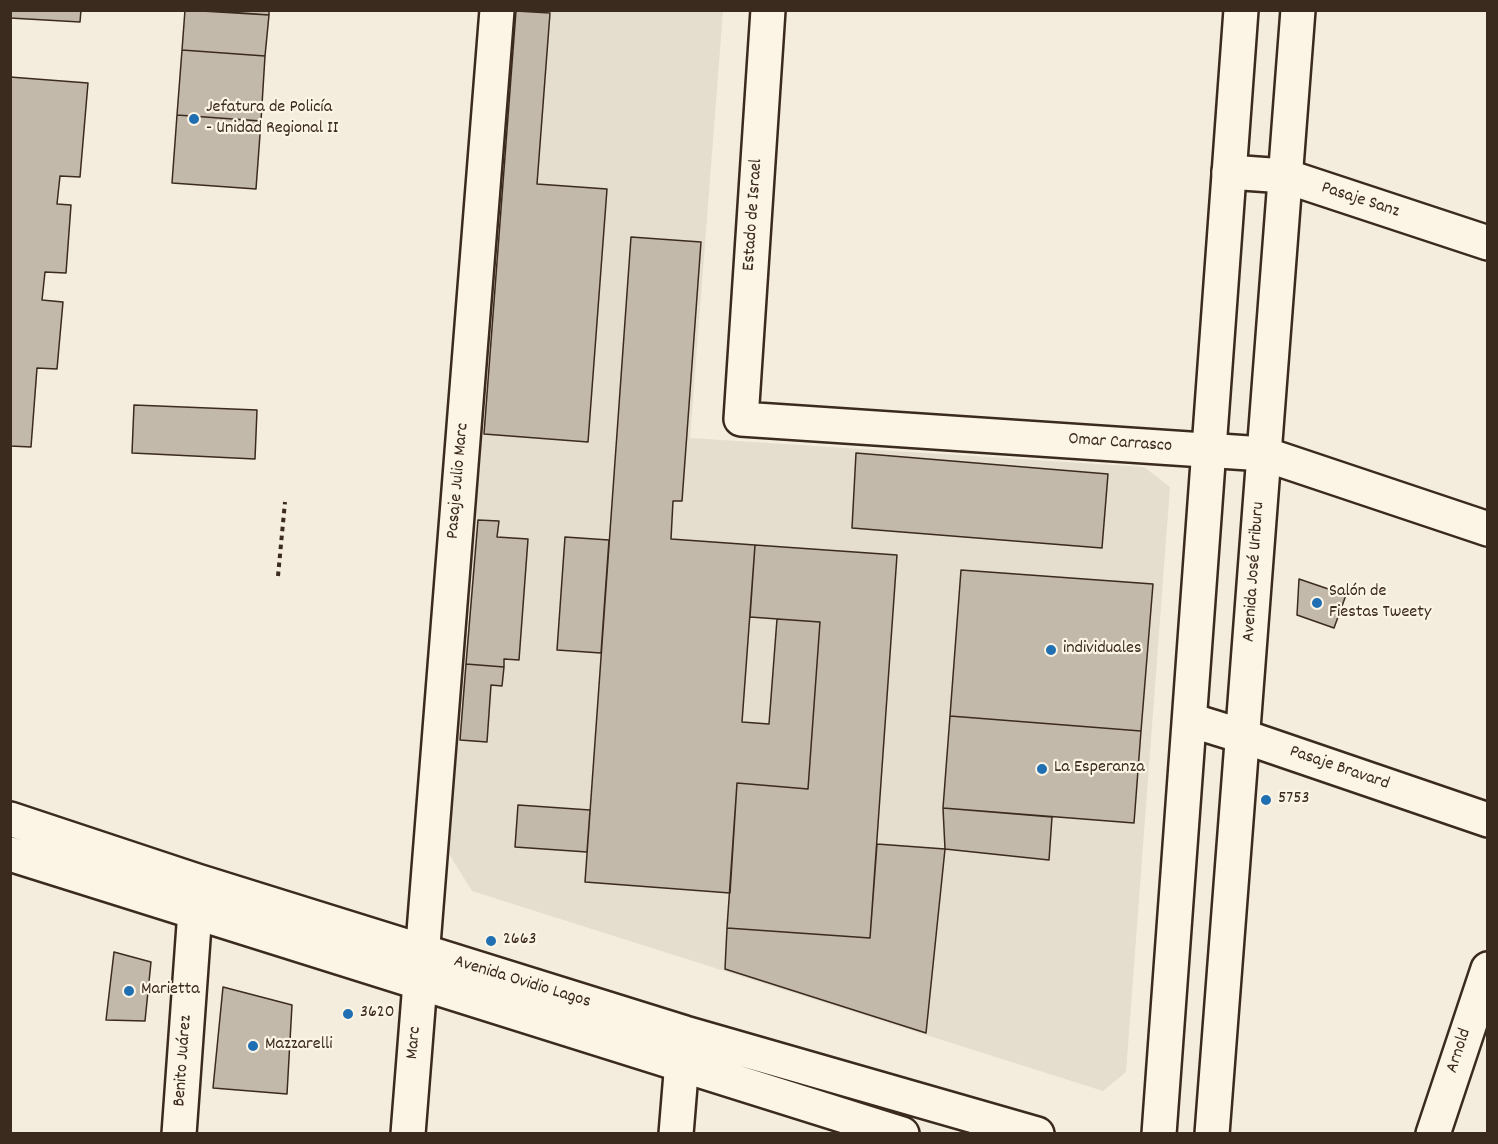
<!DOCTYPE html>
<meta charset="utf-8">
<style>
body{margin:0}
#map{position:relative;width:1498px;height:1144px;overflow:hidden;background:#f4eddd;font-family:Dekko,sans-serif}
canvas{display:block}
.frame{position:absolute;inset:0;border:12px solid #3b2a1e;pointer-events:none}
</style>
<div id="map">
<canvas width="1498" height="1144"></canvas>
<div class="frame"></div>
</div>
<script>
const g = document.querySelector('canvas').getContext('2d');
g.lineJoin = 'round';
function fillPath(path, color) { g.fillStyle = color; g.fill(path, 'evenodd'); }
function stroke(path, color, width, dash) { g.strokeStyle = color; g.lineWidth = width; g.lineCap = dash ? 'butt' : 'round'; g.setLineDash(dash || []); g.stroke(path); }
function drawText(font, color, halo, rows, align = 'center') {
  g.font = font + ' Dekko,sans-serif'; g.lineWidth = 4.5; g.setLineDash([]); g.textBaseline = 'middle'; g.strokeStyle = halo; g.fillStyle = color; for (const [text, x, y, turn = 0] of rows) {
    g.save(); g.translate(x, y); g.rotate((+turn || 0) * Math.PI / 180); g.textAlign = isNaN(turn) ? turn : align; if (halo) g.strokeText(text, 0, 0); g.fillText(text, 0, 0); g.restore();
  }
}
const built = new Path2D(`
 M510,11H723L690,438L1144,467L1170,487L1126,1072L1103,1091L472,891L449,854Z`);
const building = new Path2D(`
 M10,10H81L80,22L10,18Z
 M185,10L269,15L265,56L182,50Z
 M200,10H269V15Z
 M516,11L550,13L537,184L607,189L588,442L484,434Z
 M182,50L265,56L261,121L177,115Z
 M10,77L88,83L80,177L60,176L57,204L71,205L66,273L45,272L42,300L63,302L57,369L37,368L31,447L10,446Z
 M177,115L261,121L256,189L172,183Z
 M631,237L701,242L682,501H673L671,539L755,545L742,722L769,724L777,619L820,622L808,789L737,783L730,893L585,882Z
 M134,405L257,410L255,459L132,453Z
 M856,453L1108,474L1102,548L852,528Z
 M478,520L499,521L497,537L528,539L519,660L504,659V667L466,664Z
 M565,537L609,540L601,653L557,650Z
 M755,545L897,555L870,938L727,928L737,783L808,789L820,622L750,617Z
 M961,570L1153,584L1141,731L950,716Z
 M1299,579L1346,595L1334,628L1297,615Z
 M466,664L504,667L502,686L491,685L487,742L460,740Z
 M950,716L1141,731L1134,823L943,808Z
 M518,805L590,810L587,852L515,847Z
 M943,808L1052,817L1049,860L945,849Z
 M877,844L945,849L926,1033L725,969L727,928L870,938Z
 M114,952L151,962L145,1021L106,1020Z
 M223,987L292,1005L287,1094L213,1088Z`);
const path = new Path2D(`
 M278,576L285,502`);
const minor = new Path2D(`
 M768,10L741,419L1264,454L1488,529
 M1229,172L1285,176L1488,243
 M1190,720L1242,736L1488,820
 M179,1134L197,883
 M408,1134L497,10
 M676,1134L684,1037
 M1433,1134L1488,969`);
const major = new Path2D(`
 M10,819L197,881L685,1033L1037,1134
 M10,854L902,1134
 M1159,1134L1241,10
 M1212,1134L1298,10`);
const markers = [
 [194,119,6,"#1f6fb2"],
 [1317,603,6,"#1f6fb2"],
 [1051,650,6,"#1f6fb2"],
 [1042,769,6,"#1f6fb2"],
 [1266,800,6,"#1f6fb2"],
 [491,941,6,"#1f6fb2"],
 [129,991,6,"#1f6fb2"],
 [348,1014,6,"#1f6fb2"],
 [253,1046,6,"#1f6fb2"]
];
const poiNames = [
 ["Jefatura de Policía",206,109],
 ["- Unidad Regional II",206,130],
 ["Salón de",1329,593],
 ["Fiestas Tweety",1329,614],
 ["individuales",1063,650],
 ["La Esperanza",1054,769],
 ["5753",1278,800],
 ["2663",503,941],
 ["Marietta",141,991],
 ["3620",360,1014],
 ["Mazzarelli",265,1046]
];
const streetNames = [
 ["Pasaje Sanz",1360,201,18],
 ["Estado de Israel",754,215,-86],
 ["Omar Carrasco",1120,444,4],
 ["Pasaje Julio Marc",459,481,-85],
 ["Avenida José Uriburu",1255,572,-86],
 ["Pasaje Bravard",1339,769,19],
 ["Avenida Ovidio Lagos",522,983,17],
 ["Marc",415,1043,-85],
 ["Arnold",1460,1051,-72],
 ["Benito Juárez",184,1061,-86]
];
fillPath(built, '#e5ddce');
fillPath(building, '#c3b9aa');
stroke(building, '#3b2a1e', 1.5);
stroke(minor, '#3b2a1e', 38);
stroke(major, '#3b2a1e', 38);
stroke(path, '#3b2a1e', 4, [4.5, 4.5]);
stroke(minor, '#fcf5e5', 33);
stroke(major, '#fcf5e5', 33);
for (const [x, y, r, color] of markers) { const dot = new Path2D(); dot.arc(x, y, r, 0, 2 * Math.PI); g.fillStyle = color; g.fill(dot); stroke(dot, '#fcf5e5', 2); }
drawText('18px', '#3b2a1e', '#fcf5e5', poiNames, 'left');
drawText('18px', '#3b2a1e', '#fcf5e5', streetNames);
</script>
